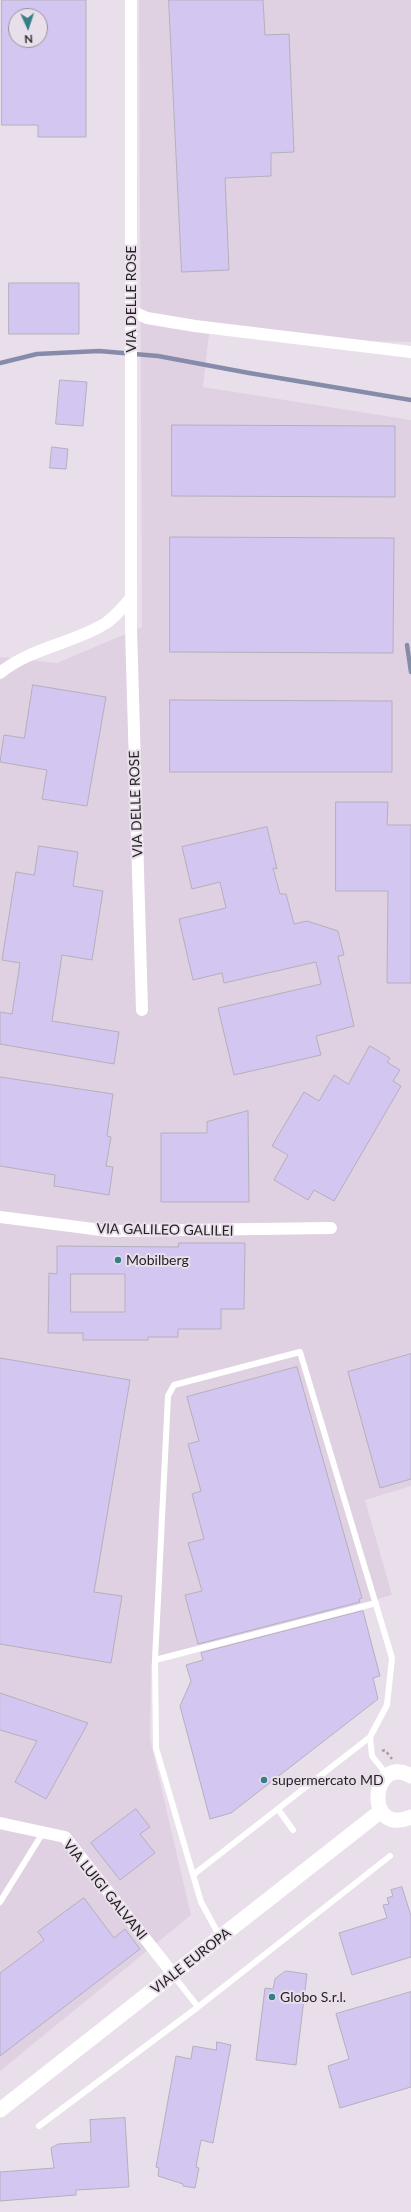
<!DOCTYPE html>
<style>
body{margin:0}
#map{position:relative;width:411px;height:2212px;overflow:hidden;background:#e9dfea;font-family:Lato,sans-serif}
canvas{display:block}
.north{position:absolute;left:8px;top:8px;width:40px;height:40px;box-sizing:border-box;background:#e9dfea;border:1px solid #99929a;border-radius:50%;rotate:177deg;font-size:11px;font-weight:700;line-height:16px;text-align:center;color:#221e22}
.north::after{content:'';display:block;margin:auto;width:14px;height:18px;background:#377f85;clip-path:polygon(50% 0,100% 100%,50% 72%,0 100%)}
</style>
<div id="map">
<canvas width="411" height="2212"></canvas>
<div class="north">N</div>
</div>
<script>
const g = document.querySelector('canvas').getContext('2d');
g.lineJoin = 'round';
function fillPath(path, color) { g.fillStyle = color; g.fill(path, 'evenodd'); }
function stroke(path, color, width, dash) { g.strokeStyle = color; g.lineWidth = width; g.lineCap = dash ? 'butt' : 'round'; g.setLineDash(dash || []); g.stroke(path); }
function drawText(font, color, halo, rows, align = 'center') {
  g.font = font + ' Lato,sans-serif'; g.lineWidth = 4; g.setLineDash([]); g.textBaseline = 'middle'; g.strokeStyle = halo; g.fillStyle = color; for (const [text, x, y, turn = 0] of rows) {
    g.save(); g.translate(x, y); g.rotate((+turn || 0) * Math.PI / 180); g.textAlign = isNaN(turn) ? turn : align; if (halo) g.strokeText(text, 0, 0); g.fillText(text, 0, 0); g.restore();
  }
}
const built = new Path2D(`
 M139,0H411V342L368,341L210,325L203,387L411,420V1486L365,1500L392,1595L151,1663L150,1739L191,1915L0,2071V657L57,663L142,627Z`);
const stream = new Path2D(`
 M0,363L37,354L99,351L158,356L249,373L411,400
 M407,645L411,672`);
const building = new Path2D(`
 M2,0H86V137H38V125H2ZM16,16H40V40H16Z
 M169,0H263L265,35L289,34L294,152L271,153V176L225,178L229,270L182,272Z
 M9,283H79V334H9Z
 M60,380L87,382L83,426L56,424Z
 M172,425L395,426V497L172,496Z
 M52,447L68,449L66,469L50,468Z
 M170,537L394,538L393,653L170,652Z
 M33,685L106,697L87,806L42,799L47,770L0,762L4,735L24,738Z
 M170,700L392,701V772H170Z
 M336,802H388L387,825H411V983H387L388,891H336Z
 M267,827L277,869L273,868L280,894H286L294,924L307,921L338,931L344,955L338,956L354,1026L316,1036L321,1055L234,1075L218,1008L321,984L316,962L224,983L222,973L193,980L179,919L226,908L220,882L192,889L182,847Z
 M39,846L78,852L73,886L103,891L92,960L62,955L52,1021L119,1032L114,1064L0,1044V1012L12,1014L20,963L2,960L16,872L34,875Z
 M370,1046L390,1058L387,1062L400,1070L393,1081L401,1086L334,1201L314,1190L308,1200L274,1180L288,1155L272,1146L304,1092L319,1101L334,1075L348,1084Z
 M0,1077L113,1094L107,1136L111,1137L106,1166L113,1167L109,1195L54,1186L55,1175L0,1166Z
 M248,1111L249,1202H161V1133H207V1122Z
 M179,1243H245L244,1309H221V1329H178V1337H148V1340H83V1333H48L49,1273L57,1274V1246L178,1247ZM71,1274H125V1312H71Z
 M411,1354V1479L380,1488L348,1372Z
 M0,1358L130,1380L94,1592L122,1596L111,1663L0,1644Z
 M297,1367L362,1598L359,1599L360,1602L198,1644L185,1595L202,1591L188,1543L204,1539L192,1494L201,1491L188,1444L199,1441L187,1397Z
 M363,1611L380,1676L373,1678L378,1699L231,1813L210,1819L180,1706L191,1681L186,1665L203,1660L201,1653Z
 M0,1693L88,1723L46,1799L15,1782L37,1741L0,1730Z
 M136,1809L150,1827L140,1834L155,1853L120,1880L91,1843Z
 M402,1887L411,1916V1957L352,1975L339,1933L387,1918L383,1905L389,1904L387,1898L393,1896L391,1890Z
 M84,1898L114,1938L125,1929L140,1949L0,2056V1973L44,1940L38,1932Z
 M286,1971L307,1974L296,2065L256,2060L265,1988L273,1989L275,1979Z
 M411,1992V2087L340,2108L328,2066L349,2059L336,2014Z
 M217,2042L231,2045L213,2143L201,2140L196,2167L199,2168L195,2188L183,2186V2184L158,2176L159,2168L156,2167L176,2056L191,2059L193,2046L216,2050Z
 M125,2118L129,2187L76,2190V2195L0,2201V2172L54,2168L51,2148L58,2144L91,2142L90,2120Z`);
const path = new Path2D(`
 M382,1751L385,1750L392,1759`);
const service = new Path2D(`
 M155,1660L376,1603
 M278,1809L293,1830
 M193,1875L370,1737
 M0,1902L44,1831
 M220,1937L201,1902L156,1748L155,1660L168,1396L174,1385L300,1352L392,1658L387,1705L370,1737L372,1756L388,1776
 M173,1975L198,2007
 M39,2126L198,2007L390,1856`);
const minor = new Path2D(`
 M131,0V628L142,1010
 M131,311L147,318L195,326L411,352
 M0,673C29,649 69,644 101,626C113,620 122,608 131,598
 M0,1217L109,1231L331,1228
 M0,1823L65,1837L173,1974`);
const tertiary = new Path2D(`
 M411,1776C371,1753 363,1837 411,1817
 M0,2110L381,1811`);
const markers = [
 [118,1260,4,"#377f85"],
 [264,1780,4,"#377f85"],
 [272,1997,4,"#377f85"]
];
const streetNames = [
 ["VIA DELLE ROSE",131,299,-90],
 ["VIA DELLE ROSE",136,804,-92],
 ["VIA GALILEO GALILEI",165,1230,1],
 ["VIA LUIGI GALVANI",105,1890,51],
 ["VIALE EUROPA",191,1961,-38]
];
const poiNames = [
 ["Mobilberg",126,1260],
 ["supermercato MD",272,1780],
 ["Globo S.r.l.",280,1997]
];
fillPath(built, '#e0d1e2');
stroke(stream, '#868baa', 4.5);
fillPath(building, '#d3c6f1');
stroke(building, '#b3b0bd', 1);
stroke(path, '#a8a0a9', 2.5, [3, 3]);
stroke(service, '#fff', 6);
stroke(minor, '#fff', 12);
stroke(tertiary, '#fff', 15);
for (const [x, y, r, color] of markers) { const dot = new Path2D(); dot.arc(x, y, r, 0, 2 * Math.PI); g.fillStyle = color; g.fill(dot); stroke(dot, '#e9dfea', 1.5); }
drawText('14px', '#221e22', '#e9dfea', streetNames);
drawText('14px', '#221e22', '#e9dfea', poiNames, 'left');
</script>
